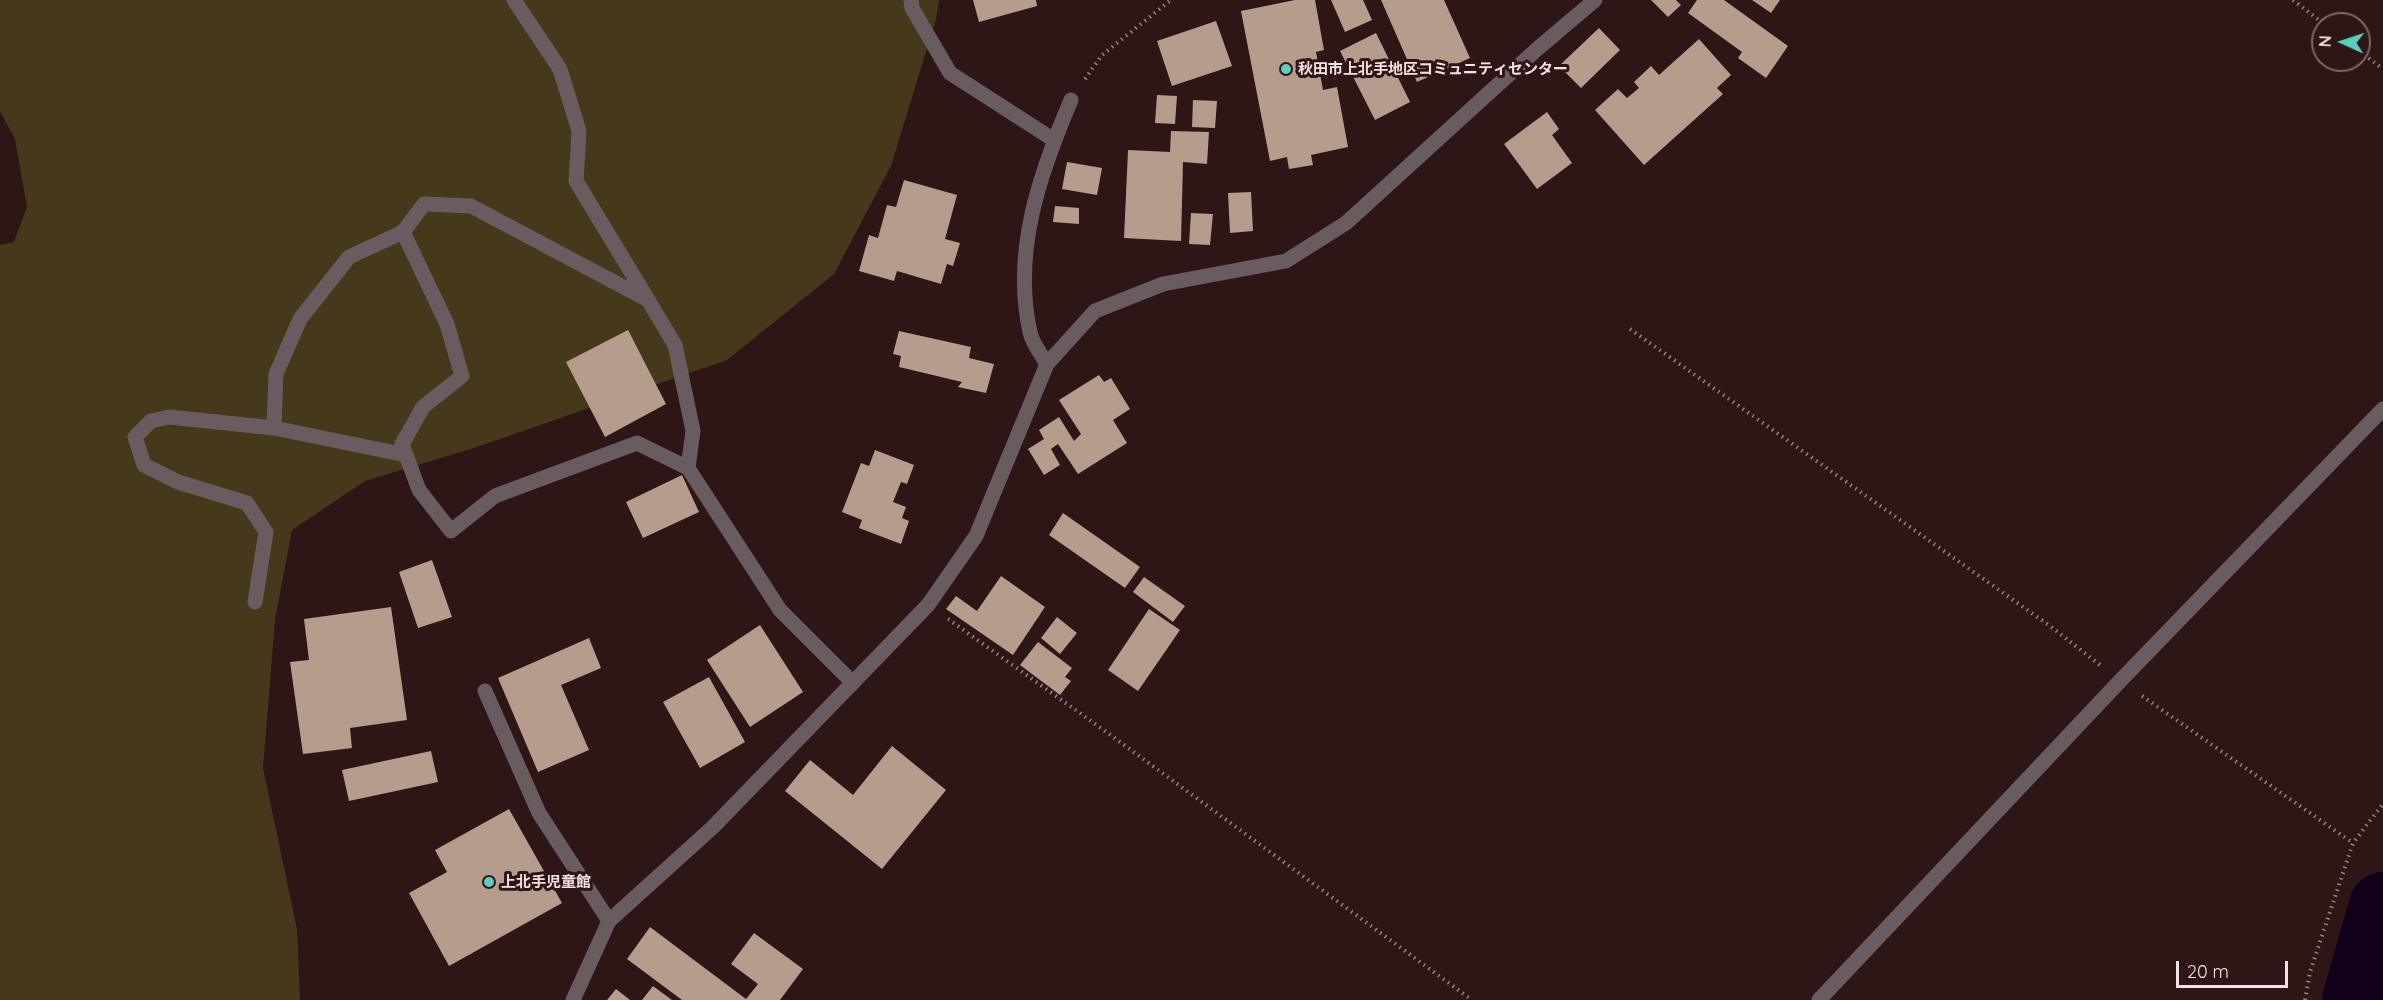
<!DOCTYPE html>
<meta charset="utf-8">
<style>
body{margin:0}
#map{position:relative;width:2383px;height:1000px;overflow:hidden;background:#2d1615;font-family:Quicksand,sans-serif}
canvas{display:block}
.north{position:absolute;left:2311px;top:12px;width:60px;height:60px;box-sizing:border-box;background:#2d1615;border:2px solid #7c6867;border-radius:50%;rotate:273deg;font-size:16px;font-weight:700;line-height:24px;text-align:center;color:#f3e2e1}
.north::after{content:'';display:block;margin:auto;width:21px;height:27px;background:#5bcebc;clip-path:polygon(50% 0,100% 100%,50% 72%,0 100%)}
.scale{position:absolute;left:2176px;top:961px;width:112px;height:27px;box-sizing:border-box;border:3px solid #f3e2e1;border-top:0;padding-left:8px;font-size:18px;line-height:21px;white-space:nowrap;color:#f3e2e1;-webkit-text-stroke:4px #2d1615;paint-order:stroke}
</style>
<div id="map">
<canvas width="2383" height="1000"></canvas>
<div class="north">N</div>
<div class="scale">20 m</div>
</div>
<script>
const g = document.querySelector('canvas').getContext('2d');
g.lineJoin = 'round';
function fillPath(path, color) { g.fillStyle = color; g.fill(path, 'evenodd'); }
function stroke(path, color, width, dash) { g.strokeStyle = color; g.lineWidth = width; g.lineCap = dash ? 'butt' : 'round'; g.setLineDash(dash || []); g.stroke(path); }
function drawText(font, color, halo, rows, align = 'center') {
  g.font = font + ' Quicksand,"Noto Sans JP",sans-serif'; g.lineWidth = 6; g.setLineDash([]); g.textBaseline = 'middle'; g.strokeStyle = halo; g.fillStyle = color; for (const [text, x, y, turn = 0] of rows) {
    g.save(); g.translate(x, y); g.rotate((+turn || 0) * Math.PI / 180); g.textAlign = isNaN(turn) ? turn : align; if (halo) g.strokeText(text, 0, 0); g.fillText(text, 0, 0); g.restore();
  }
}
const green = new Path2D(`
 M0,0H939L936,19L891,166L834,274L727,360L477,447L365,481L292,530L275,620L263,768L297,929L300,1000H0V245L14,242L27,207L15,139L0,111Z`);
const river = new Path2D(`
 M2356,1000L2383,906`);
const building = new Path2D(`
 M973,0H1036L1037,6L979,22Z
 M1295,0H1315L1324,50L1316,52L1323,90L1337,87L1348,147L1311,155L1313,165L1289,169L1287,157L1270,161L1241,11Z
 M1331,0H1363L1372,20L1345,32Z
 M1381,0H1444L1470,58L1417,82Z
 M1651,0H1676L1681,5L1668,17Z
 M1697,0H1724L1788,46L1766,78L1738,58L1742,52L1688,13Z
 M1752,0H1780L1771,13Z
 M1216,21L1232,66L1172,86L1157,41Z
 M1599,28L1620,50L1581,88L1559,66Z
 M1376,33L1410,102L1375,120L1340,51Z
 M1699,39L1731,75L1717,88L1723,94L1644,165L1595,110L1618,89L1627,98L1639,88L1634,82L1651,66L1659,75Z
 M1157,95L1177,96L1175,124L1155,123Z
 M1193,100L1217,101L1215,128L1192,127Z
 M1547,112L1559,129L1552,135L1572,163L1537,189L1504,144Z
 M1171,131L1209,132L1207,164L1183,162L1181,241L1124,238L1128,150L1170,152Z
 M1067,162L1102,168L1097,195L1062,189Z
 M904,180L957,195L945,239L960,243L953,266L947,264L941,284L897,271L894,281L859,271L869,235L878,238L887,205L896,207Z
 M1251,192L1253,231L1230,233L1228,193Z
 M1055,206L1079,208V224L1053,222Z
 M1191,213L1213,214L1210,245L1189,244Z
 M628,330L666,404L605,437L566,362Z
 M899,331L971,347L969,358L994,364L986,393L958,387L962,382L899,367L901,356L893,354Z
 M1099,375L1104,382L1111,378L1130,409L1113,420L1127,443L1078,474L1058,444L1051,449L1060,465L1044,475L1028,449L1044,439L1039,430L1059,417L1074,441L1081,434L1059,400Z
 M875,450L914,465L907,484L901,482L893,502L906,507L902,518L909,521L901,544L859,528L862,520L842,512L861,463L869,466Z
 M682,475L699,512L643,538L626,502Z
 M1063,513L1140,567L1125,588L1049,535Z
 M432,560L452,617L418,628L399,572Z
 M1001,576L1045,607L1013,655L946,609L956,596L977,611Z
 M1144,577L1185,606L1173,622L1133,592Z
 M391,607L407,720L350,728L352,748L303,754L290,662L309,660L304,619Z
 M1149,609L1180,630L1138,691L1108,670Z
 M1057,617L1077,633L1060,654L1041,638Z
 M760,625L803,692L750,727L707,660Z
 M589,638L601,668L561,685L589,750L538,772L498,678Z
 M1038,642L1072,668L1065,677L1071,681L1060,695L1020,665Z
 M709,677L745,742L700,768L663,702Z
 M892,746L946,790L882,869L785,791L810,760L853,795Z
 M431,751L438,782L349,801L342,770Z
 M509,809L562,903L449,966L409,893L447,872L435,850Z
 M650,927L746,999L758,984L731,964L754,933L803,969L780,1000H682L627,959Z
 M653,986L672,1000H642Z
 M616,989L630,1000H607Z`);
const path = new Path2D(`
 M2293,0L2324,24
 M2359,51L2383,69
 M1085,79L1102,55L1171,0
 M1630,329L2050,626L2100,665
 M948,619L1105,731L1472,1000
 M2142,696L2353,843
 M2305,1000L2310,972L2353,843L2383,804`);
const service = new Path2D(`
 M514,0L560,69L579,131L576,181L648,300
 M911,0L912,8L950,73L1054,140
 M274,428L276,374L300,319L349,257L403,232
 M255,602L266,532L247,503L178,482L144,465L135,437L151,421L169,417L274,428L406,455`);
const minor = new Path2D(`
 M1047,364C1041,354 1032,343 1030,332C1012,252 1040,173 1071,100
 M688,468L693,431L675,345L648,300L471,206L424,204L403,232L447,324L462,376L423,407L402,444L419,490L451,531L495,496L637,443L688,468L780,610L853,683
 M485,691L539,813L609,921
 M573,1000L609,921L713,827L928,605L976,536L1047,364L1095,311L1163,284L1286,261L1346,223L1536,50L1595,0`);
const tertiary = new Path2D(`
 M1819,1000L2120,681L2383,409`);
const markers = [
 [1286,69,6,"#5bcebc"],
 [489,882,6,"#5bcebc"]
];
const poiNames = [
 ["秋田市上北手地区コミュニティセンター",1298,69],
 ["上北手児童館",501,882]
];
fillPath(green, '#45381b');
stroke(river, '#12001a', 68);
fillPath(building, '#b69c8c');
stroke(path, '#968281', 4, [1.5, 4.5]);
stroke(service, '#685c61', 15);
stroke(minor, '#685c61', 15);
stroke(tertiary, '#685c61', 15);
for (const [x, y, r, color] of markers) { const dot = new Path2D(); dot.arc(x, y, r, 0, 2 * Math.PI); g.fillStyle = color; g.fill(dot); stroke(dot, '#2d1615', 2); }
drawText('bold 15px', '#f3e2e1', '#2d1615', poiNames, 'left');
</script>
